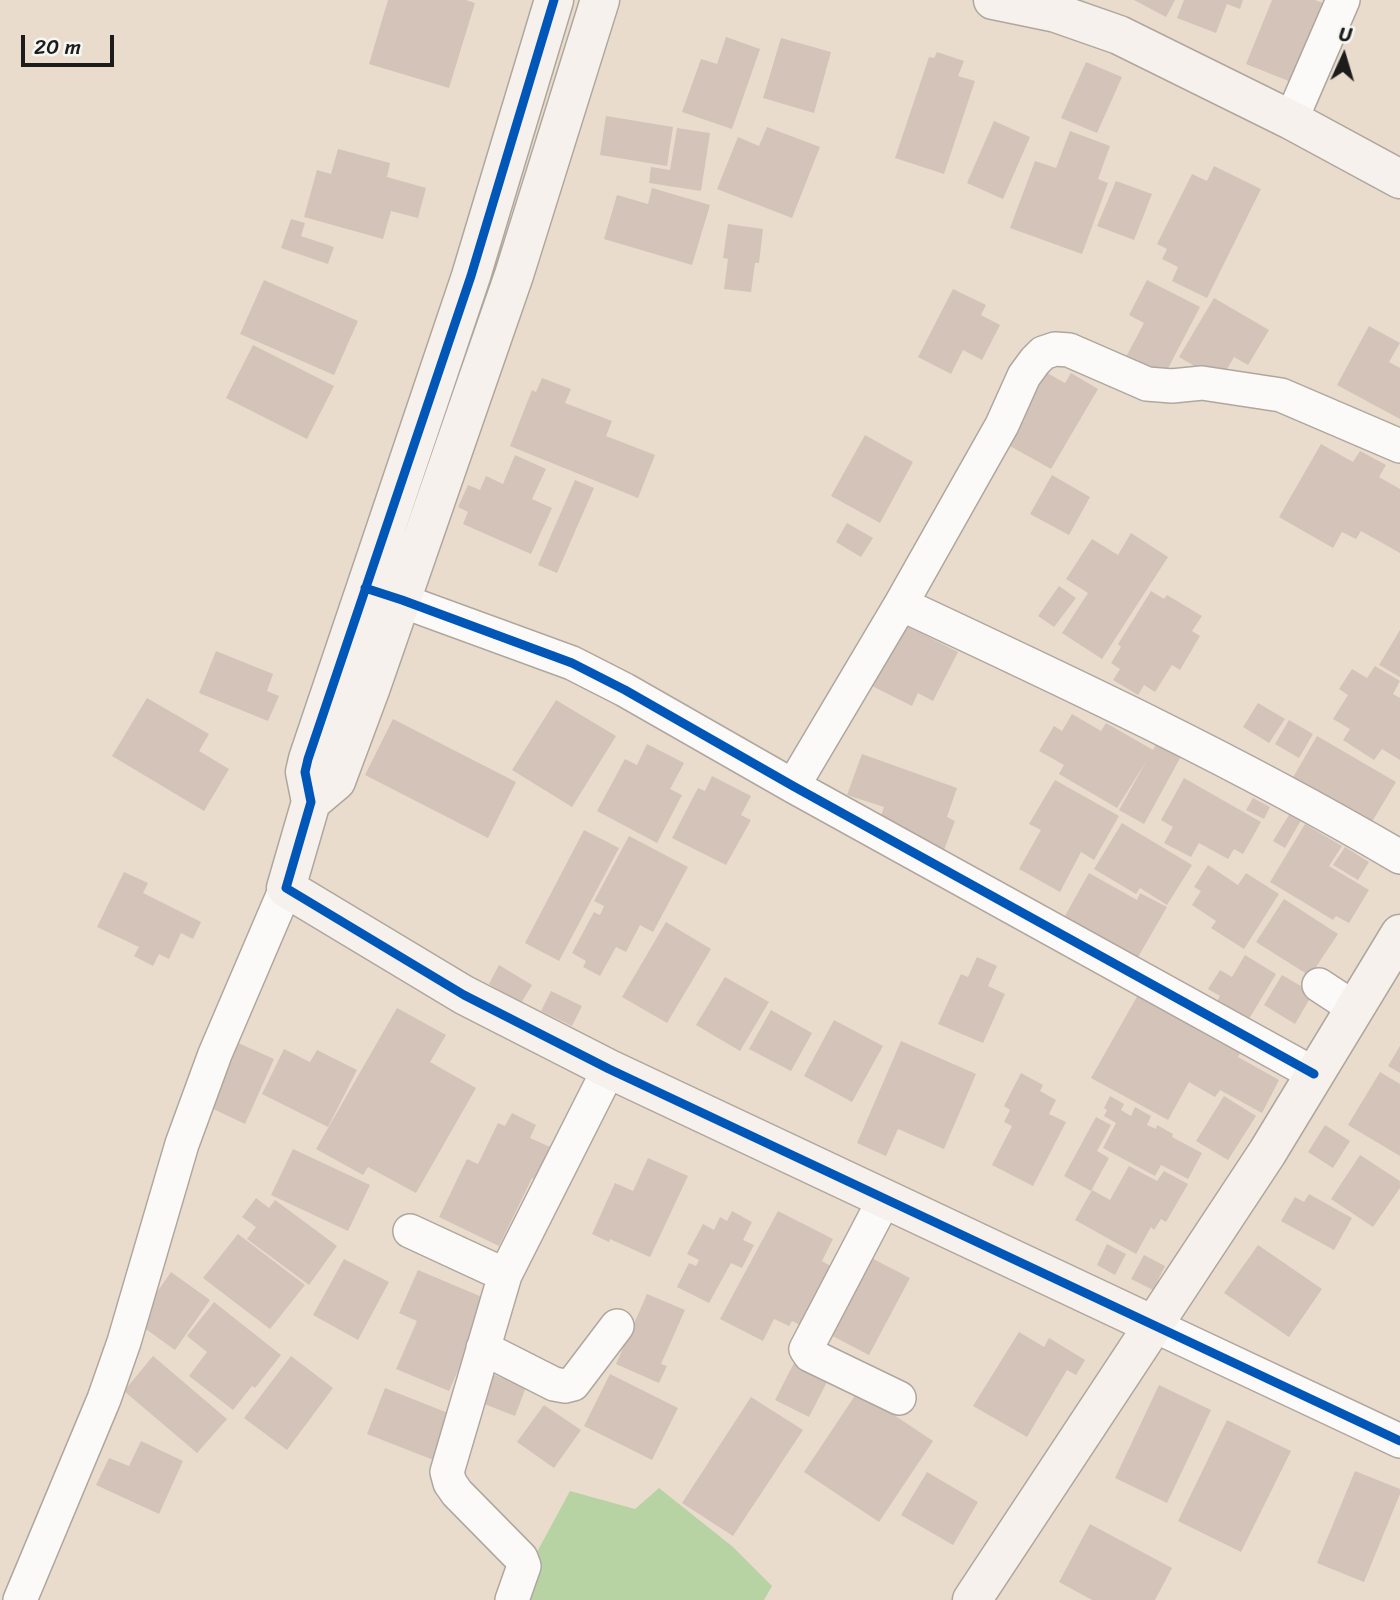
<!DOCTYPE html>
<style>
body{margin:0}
#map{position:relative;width:1400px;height:1600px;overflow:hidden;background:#e9dccd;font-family:Sriracha,sans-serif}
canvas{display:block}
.north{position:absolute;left:1309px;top:21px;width:70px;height:70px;-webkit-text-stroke:5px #f6f6f2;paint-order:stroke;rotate:4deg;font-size:19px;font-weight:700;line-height:28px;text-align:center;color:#1c1c1c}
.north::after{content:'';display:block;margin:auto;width:24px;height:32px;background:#1c1c1c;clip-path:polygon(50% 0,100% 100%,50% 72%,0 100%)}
.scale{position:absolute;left:21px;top:35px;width:93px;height:32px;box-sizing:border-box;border:4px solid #1c1c1c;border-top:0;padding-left:9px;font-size:21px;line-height:24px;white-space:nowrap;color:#1c1c1c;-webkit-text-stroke:5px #f6f6f2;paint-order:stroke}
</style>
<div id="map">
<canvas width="1400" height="1600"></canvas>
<div class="north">U</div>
<div class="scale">20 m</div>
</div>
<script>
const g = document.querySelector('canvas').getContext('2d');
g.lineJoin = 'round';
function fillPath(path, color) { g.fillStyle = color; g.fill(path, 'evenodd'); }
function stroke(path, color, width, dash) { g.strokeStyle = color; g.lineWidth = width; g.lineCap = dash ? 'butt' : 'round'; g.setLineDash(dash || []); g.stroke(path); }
const green = new Path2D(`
 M659,1488L733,1547L772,1586L764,1600H519L537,1552L570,1491L635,1509Z`);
const building = new Path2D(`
 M388,0H466L475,3L449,88L369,64Z
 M1134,0H1175L1166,17Z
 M1184,0H1243L1240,9L1227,4L1216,33L1177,18Z
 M1272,0H1315L1323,3L1291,82L1246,64Z
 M726,37L760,49L732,129L682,112L701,59L717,64Z
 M781,38L831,52L814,113L763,98Z
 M937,52L964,61L958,76L975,81L944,174L895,158L929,57L934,58Z
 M1086,62L1122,77L1097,133L1061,118Z
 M606,116L673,127L667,166L600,155Z
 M994,121L1030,137L1003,199L967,183Z
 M767,127L820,147L792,218L717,189L738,137L759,146Z
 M677,128L710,133L701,191L649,183L651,167L670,170Z
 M1070,131L1110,146L1098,179L1108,183L1082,254L1010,228L1035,161L1056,168Z
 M338,149L390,163L387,177L426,188L418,218L391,211L383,239L304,217L317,170L331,174Z
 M1214,166L1261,189L1207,298L1172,281L1178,267L1162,259L1167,249L1157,244L1192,174L1207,181Z
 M1116,181L1152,194L1134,240L1097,226Z
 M652,188L710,205L692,265L604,239L617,195L648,204Z
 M291,219L305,223L301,236L334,247L328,264L281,248Z
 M728,224L763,229L759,263H755L751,292L724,289L728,259L723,258Z
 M264,280L358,321L334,375L240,334Z
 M1147,280L1200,307L1163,378L1125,359L1144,323L1129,315Z
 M953,289L986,305L981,315L1000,325L982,360L963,350L951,374L918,357Z
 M1214,298L1269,330L1248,365L1234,357L1220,381L1179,357Z
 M1369,326L1400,343L1389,362L1400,368V419L1337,385Z
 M253,345L334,386L307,439L226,398Z
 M1042,370L1065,383L1071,373L1098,389L1051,469L1001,441Z
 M542,378L571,389L565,403L612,421L606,436L655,455L638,498L510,446L532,390L536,392Z
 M865,435L913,462L880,523L831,496Z
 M1321,444L1353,462L1360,451L1386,465L1379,477L1400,489V553L1361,531L1356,539L1342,532L1333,548L1279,517Z
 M515,455L546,469L532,499L552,508L531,554L463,524L468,512L458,507L468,485L480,490L486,476L503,484Z
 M1052,475L1090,497L1069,535L1030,514Z
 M575,480L594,488L557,573L538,565Z
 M847,523L873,538L861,557L836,542Z
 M1131,533L1168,557L1102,659L1062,633L1088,593L1066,579L1092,539L1118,555Z
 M1059,586L1076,598L1054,627L1038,616Z
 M1151,591L1164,599L1167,595L1202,616L1192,631L1200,636L1180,670L1172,665L1155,692L1144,685L1138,695L1113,680L1120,669L1111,663L1121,647L1118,644Z
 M897,621L958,652L933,701L918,693L912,706L866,683Z
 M1400,630V677L1379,665Z
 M216,651L273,674L267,691L279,696L268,721L199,693Z
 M1375,666L1400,681L1393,694L1400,698V760L1382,749L1374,760L1343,740L1350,729L1333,719L1348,695L1339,689L1352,669L1367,678Z
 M147,698L209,734L199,751L229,769L204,811L112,756Z
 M556,700L616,736L572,807L512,770Z
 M1258,703L1285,719L1269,743L1243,727Z
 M1072,714L1101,731L1106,723L1153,750L1161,736L1185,749L1144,824L1119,810L1147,760L1117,808L1059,774L1064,765L1039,751L1054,726L1062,731Z
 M393,719L516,782L488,838L365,775Z
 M1289,720L1313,734L1299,758L1275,744Z
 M1317,736L1396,782L1370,825L1292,779Z
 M647,744L684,763L670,789L682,795L657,843L597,811L625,759L637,765Z
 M862,754L957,788L947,817L955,821L942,855L879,822L884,807L847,795Z
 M712,776L751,796L741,815L751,820L726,865L672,838L698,788L705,791Z
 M1184,778L1261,822L1243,854L1234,849L1228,859L1199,843L1191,857L1164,843L1173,827L1161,820Z
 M1055,780L1119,816L1094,860L1081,852L1060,892L1019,869L1041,830L1029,824Z
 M1253,798L1270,807L1264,819L1246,810Z
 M1292,810L1303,817L1285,848L1273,841Z
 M1122,823L1192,865L1167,905L1140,888L1136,894L1094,869Z
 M1305,824L1342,846L1329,866L1369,890L1349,923L1336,916L1333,920L1270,882Z
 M584,830L619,848L559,961L525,943Z
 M629,836L688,867L653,932L640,925L626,952L616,947L600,976L583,967L586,961L572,953L594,912L600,915L604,906L594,901Z
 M1345,847L1369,862L1358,880L1333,865Z
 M1208,865L1238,885L1246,873L1279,894L1244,949L1211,928L1216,921L1192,905L1201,891L1194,887Z
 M124,872L148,883L143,893L201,922L193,939L181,933L169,959L159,954L153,966L134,956L139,947L97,927Z
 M1089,873L1137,900L1140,893L1167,907L1134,964L1061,923Z
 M1284,899L1338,934L1310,976L1256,942Z
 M666,922L711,949L667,1023L622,997Z
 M1245,955L1276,974L1243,1029L1212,1010L1220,996L1208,989L1220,970L1232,977Z
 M977,957L997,966L988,986L1005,994L983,1043L938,1024L961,974L968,977Z
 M499,965L532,985L521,1003L489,984Z
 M1282,975L1313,993L1295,1024L1264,1005Z
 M725,977L769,1002L740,1051L696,1025Z
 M551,991L582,1006L572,1026L541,1011Z
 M1139,993L1242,1050L1238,1057L1279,1080L1262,1113L1220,1090L1215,1097L1189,1082L1168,1120L1091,1078Z
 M397,1008L446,1035L430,1062L476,1088L416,1193L368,1167L363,1175L316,1149Z
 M771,1010L812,1033L791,1071L749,1049Z
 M834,1020L883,1046L852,1102L804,1076Z
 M901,1041L976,1074L944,1149L898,1129L886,1156L857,1143Z
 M236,1042L274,1059L245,1124L207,1106Z
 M1400,1046V1073L1388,1066Z
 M284,1049L310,1062L317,1050L357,1070L328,1127L262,1094Z
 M1380,1072L1400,1084V1156L1348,1125Z
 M1021,1073L1043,1085L1040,1091L1056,1100L1049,1114L1066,1122L1033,1186L992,1165L1012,1126L1004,1122L1010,1110L1004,1106Z
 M1110,1096L1124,1104L1121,1110L1131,1116L1135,1107L1151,1116L1147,1125L1156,1129L1157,1125L1173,1134L1172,1137L1202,1153L1188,1179L1161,1165L1155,1176L1103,1148L1116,1123L1104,1116L1107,1110L1104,1108Z
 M1224,1096L1256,1116L1228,1160L1196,1141Z
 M512,1113L536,1125L530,1138L557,1150L541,1182L532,1178L499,1246L439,1217L467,1159L478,1164L498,1123L505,1126Z
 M1096,1117L1111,1125L1097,1151L1109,1158L1091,1191L1064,1176Z
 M1325,1125L1350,1141L1333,1168L1308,1152Z
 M293,1149L370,1185L348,1231L271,1195Z
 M1360,1155L1400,1181V1188L1373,1227L1331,1199Z
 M648,1158L688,1176L650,1257L610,1239L609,1242L592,1234L615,1183L633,1191Z
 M1129,1166L1157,1181L1164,1171L1188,1184L1166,1222L1161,1219L1154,1230L1151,1227L1136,1254L1075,1220L1092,1190L1110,1200Z
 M1309,1194L1352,1218L1334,1250L1281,1221L1295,1197L1304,1202Z
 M256,1198L269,1208L275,1200L337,1246L309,1285L247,1239L256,1227L242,1217Z
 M732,1211L752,1222L743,1240L754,1245L742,1268L731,1263L709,1303L677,1287L689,1263L696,1266L699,1260L687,1254L703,1224L714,1230L720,1217L727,1221Z
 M778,1211L833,1239L822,1261L834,1268L804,1327L792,1321L789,1326L774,1319L763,1341L720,1319Z
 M238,1234L305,1285L270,1329L203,1278Z
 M1107,1244L1126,1254L1115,1275L1097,1265Z
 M1258,1245L1322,1289L1289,1337L1224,1293Z
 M860,1252L910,1278L869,1355L819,1329Z
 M1144,1255L1165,1266L1153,1290L1131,1279Z
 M344,1259L389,1282L358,1340L313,1315Z
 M418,1270L489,1300L449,1391L396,1369L417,1321L399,1313Z
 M171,1272L210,1300L175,1350L136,1322Z
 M647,1294L685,1310L661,1364L667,1366L659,1383L616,1364Z
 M214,1302L281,1355L255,1388L252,1386L233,1410L189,1376L207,1352L187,1336Z
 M1019,1332L1044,1347L1049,1338L1085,1360L1076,1375L1067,1370L1027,1437L973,1406Z
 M153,1356L227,1419L197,1453L124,1391Z
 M291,1356L333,1388L287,1450L244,1418Z
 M795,1361L829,1378L809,1417L775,1400Z
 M484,1371L526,1387L515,1416L474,1400Z
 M610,1374L678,1408L652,1460L584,1426Z
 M1159,1385L1211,1410L1167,1503L1115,1478Z
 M385,1388L453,1415L436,1461L367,1434Z
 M858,1391L933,1441L879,1522L804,1472Z
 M751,1397L803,1430L733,1536L682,1503Z
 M544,1405L581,1430L554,1468L517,1442Z
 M1227,1420L1291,1451L1241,1552L1178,1521Z
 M141,1441L183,1461L159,1514L96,1485L109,1458L129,1466Z
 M1355,1471L1400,1489V1494L1364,1582L1317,1563Z
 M927,1472L978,1502L953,1545L901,1515Z
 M1090,1524L1172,1568L1155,1600H1092L1059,1582Z`);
const street = new Path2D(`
 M1291,120L1343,0
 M375,591L572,663L625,690L793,786L1314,1074
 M901,604C1070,683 1239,762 1400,857
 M793,786L901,604L1002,425L1024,376L1035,361L1043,353L1055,349L1069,350L1147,384L1172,386L1202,383L1281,395L1400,446
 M1319,985L1354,1008
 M885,1198L806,1349L810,1355L899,1398
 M410,1231L505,1275
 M1153,1325L1400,1441
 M483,1348L554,1384L565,1386L573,1384L617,1326
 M20,1600L104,1399L124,1342L182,1144L215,1054L286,888
 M512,1600L524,1566L521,1558L457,1493L450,1483L447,1472L505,1275L609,1069`);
const secondary = new Path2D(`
 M554,0L471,276L308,759L305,772L311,802L286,888L464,995L609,1069L1153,1325
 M993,0L1056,13L1119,35L1291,120L1400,179
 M311,802L336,781L371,687L514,275L600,0
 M972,1600L1267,1153L1400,934`);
const cycleway = new Path2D(`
 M554,0L471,276L308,759L305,772L311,802L286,888L464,995L609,1069L1400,1441
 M365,588L402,600L572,663L625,690L793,786L1314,1074`);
fillPath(green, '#b7d3a4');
fillPath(building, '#d3c3b9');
stroke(street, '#afa79e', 36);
stroke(secondary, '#afa79e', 41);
stroke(street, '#fcfaf8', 33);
stroke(secondary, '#f6f1ec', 38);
stroke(cycleway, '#0057b8', 9);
</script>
